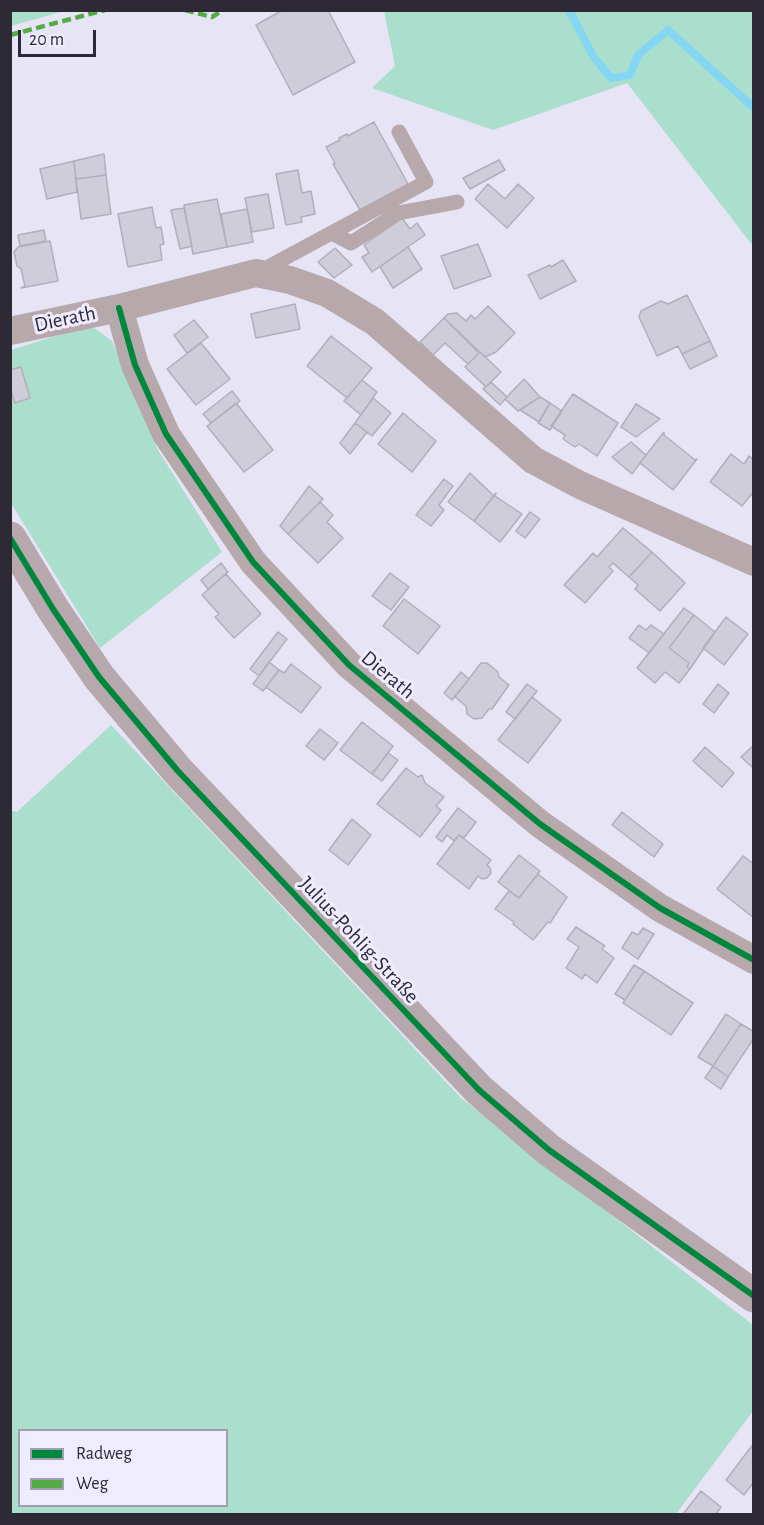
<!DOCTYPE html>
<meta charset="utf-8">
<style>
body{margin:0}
#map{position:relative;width:764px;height:1525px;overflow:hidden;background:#e7e4f5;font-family:"Alegreya Sans",sans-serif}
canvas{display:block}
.frame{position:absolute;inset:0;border:12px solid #2d2a36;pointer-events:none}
.legend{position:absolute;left:18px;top:1429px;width:210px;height:78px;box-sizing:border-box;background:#efecff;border:2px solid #a19eaf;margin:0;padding:8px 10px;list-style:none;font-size:18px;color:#2d2a36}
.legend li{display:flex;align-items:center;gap:12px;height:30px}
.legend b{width:30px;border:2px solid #a19eaf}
.scale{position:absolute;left:18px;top:30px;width:78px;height:27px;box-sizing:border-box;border:3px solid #2d2a36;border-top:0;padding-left:8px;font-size:18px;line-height:21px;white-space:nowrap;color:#2d2a36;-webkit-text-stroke:4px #efecff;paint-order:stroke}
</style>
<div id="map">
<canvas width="764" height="1525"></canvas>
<div class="frame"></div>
<ul class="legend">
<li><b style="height:8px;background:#00873e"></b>Radweg</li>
<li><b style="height:8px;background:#54ab45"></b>Weg</li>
</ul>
<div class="scale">20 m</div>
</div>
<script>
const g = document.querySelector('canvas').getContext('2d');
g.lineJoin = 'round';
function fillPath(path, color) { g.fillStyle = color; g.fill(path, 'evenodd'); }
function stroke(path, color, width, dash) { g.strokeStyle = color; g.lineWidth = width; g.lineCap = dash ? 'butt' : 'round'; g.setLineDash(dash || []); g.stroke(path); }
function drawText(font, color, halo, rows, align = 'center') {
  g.font = font + ' "Alegreya Sans",sans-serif'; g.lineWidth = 6; g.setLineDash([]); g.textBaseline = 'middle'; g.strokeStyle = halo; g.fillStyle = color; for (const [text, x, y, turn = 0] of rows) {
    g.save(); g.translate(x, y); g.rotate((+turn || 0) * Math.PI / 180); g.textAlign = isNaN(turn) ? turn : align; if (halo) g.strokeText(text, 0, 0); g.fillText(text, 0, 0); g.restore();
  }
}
const green = new Path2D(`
 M11,10H64V11L11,26Z
 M384,11H753V246L627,83L493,130L372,88L395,66Z
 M90,325L112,341L158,450L222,552L100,648L11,503V350Z
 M111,725L461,1098L753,1325V1411L676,1514H11L10,810L17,812ZM20,1430H226V1506H20Z`);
const stream = new Path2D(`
 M569,10L593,56L611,78L630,75L638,55L668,30L754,108`);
const building = new Path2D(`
 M283,10H328L355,62L293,95L256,25Z
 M374,122L408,184L360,210L333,164L335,163L326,147L340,140L339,138L347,134L348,136Z
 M104,154L106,175L76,179L74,161Z
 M499,160L505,170L470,189L463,178Z
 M74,161L77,192L47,199L40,169Z
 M298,170L302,193L311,191L315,214L301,217L302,222L286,225L276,174Z
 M106,175L111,214L81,219L76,179Z
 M488,184L505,199L518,184L534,198L507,228L475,199Z
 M268,194L274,228L252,232L245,198Z
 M217,199L227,247L193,254L184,205Z
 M152,207L156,228L161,227L164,244L160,245L162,260L128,267L118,214Z
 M184,208L192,246L180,249L171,210Z
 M247,209L253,242L227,247L221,214Z
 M402,218L410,229L417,223L425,235L372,272L362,257L369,253L364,245Z
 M44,230L46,241L20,246L18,235Z
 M50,241L58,281L21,288L25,286L21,269L17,266L14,252L18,247Z
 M478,244L491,276L454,289L441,256Z
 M408,247L422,269L393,288L380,267Z
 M335,248L352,265L334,278L318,262Z
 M563,260L576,281L540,299L528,275L550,265L551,267Z
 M687,295L710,341L682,354L678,346L657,356L639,317L641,311L661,301L668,304Z
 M295,304L300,329L256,338L251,314Z
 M488,306L515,333L496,352L485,357L444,318L448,314L457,313L466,321L471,315L475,319Z
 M444,318L479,353L468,364L445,343L433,355L420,342Z
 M194,320L208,337L187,353L174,335Z
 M331,336L372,368L347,398L307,366Z
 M710,341L717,356L690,369L682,354Z
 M201,343L230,379L196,405L167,369Z
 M480,352L501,372L486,387L465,367Z
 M21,367L30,398L15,403L10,388V370Z
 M524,379L540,397L518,411L505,399Z
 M362,380L377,392L361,415L344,401Z
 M491,382L507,397L500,405L483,389Z
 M232,391L240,401L211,423L203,414Z
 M573,394L618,423L597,456L579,444L575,447L563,439L565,435L551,426Z
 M540,397L550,403L539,422L520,410Z
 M373,398L391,413L372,436L355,423Z
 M236,403L273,450L244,472L207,426Z
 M550,403L562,411L550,430L538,423Z
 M636,404L660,419L636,437L621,427Z
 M403,413L436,441L412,472L378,444Z
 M355,423L367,432L350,454L340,443Z
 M664,432V435L695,460L697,459L673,490L640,463Z
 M631,442L646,455L632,474L612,457Z
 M731,454L744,464L749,456L754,460V491L742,506L710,482Z
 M470,473L494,496L474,521L448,502Z
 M444,479L453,486L439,505L444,510L431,526L416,515Z
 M309,486L323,499L288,534L280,526Z
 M496,493L495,496L522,514L500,542L474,521Z
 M320,502L333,515L327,522L343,538L318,563L288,534Z
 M530,512L540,519L525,538L516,531Z
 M623,528L652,552L629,577L613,563L609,567L613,571L585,603L564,585L593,553L597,557Z
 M652,552L685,583L660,611L635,589L638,585L629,577Z
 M221,563L228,572L208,589L201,580Z
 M390,573L409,587L391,610L372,596Z
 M226,574L261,614L234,638L215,617L219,614L202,595Z
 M404,599L440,626L418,654L383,626Z
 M684,608L694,615L669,648L689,663L687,667L690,669L679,683L665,672L655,683L637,668Z
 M694,615L715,632L690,669L687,667L689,663L669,648Z
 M726,617L748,634L724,665L703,648Z
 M639,625L646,630L651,625L664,634L649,653L629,638Z
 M278,632L287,639L259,676L250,669Z
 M269,662L279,670L263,691L253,684Z
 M481,663H487L498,672L499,677L509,685L492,709H489L482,718L474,719L467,714L466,706L455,697Z
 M291,664L321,687L301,713L266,687L279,670L284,673Z
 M461,672L469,679L452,700L444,693Z
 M527,684L537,691L515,719L506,712Z
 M718,684L729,693L714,713L703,704Z
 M532,697L561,720L528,763L498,740Z
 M362,722L393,746L372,774L340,750Z
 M320,729L338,743L324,760L306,746Z
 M754,745V766L752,767L741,757Z
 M705,747L734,773L722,787L693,761Z
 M388,753L398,760L382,781L372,774Z
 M406,768L418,777L422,775L425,783L444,797L436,806L441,810L420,837L377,804Z
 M458,808L476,822L464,838L459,835L454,841L447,835L442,842L436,837Z
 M622,812L663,844L654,857L612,825Z
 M352,819L371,835L348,865L329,850Z
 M459,835L491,860L487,865L490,868L491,873L487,878L482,879L478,876L469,889L437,864Z
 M519,855L540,871L519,898L498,882Z
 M743,856L754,864V918L717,889Z
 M538,874L567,897L550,923L548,922L533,940L513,924L514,922L495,909L509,891L519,898Z
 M576,927L605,946L602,949L614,958L597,983L585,974L582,979L566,968L579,947L567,939Z
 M643,928L654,934L638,959L622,948L632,932L638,935Z
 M634,965L644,971L625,1000L615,994Z
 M644,971L693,1003L671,1035L623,1003Z
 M726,1014L741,1024L713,1066L698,1057Z
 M741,1024L754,1032V1038L728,1077L713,1066Z
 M713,1066L728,1077L721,1089L705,1078Z
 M754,1443V1482L744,1495L726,1480Z
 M701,1491L721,1507L716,1514H683Z`);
const lane = new Path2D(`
 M332,233L351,243L398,213L457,202
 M259,272L426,182L399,132`);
const street = new Path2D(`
 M119,308L135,365L166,434L253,562L349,665L540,824L660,908L754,960
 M10,331L119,308L256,273L290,280L327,293L375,322L533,460L580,485L754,562`);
const secondary = new Path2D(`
 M10,538L53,609L99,677L177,770L479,1090L549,1150L754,1296`);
const quiet = new Path2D(`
 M185,10L212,17L223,10
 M10,35L105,10`);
const cycleway = new Path2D(`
 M119,308L135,365L166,434L253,562L349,665L540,824L660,908L754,960
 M10,538L53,609L99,677L177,770L479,1090L549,1150L754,1296`);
const streetNames = [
 ["Dierath",65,319,-12],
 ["Dierath",388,675,40],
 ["Julius-Pohlig-Straße",359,940,47]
];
fillPath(green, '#aadecd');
stroke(stream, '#85d6f2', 8);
fillPath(building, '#cfcdda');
stroke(building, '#b1afbc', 1.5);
stroke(lane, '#b7a9ab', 15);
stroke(street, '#b7a9ab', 28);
stroke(secondary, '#b6a8ad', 33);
stroke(quiet, '#54ab45', 4.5, [9, 4.5]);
stroke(cycleway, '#00873e', 6);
drawText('21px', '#2d2a36', '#efecff', streetNames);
</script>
